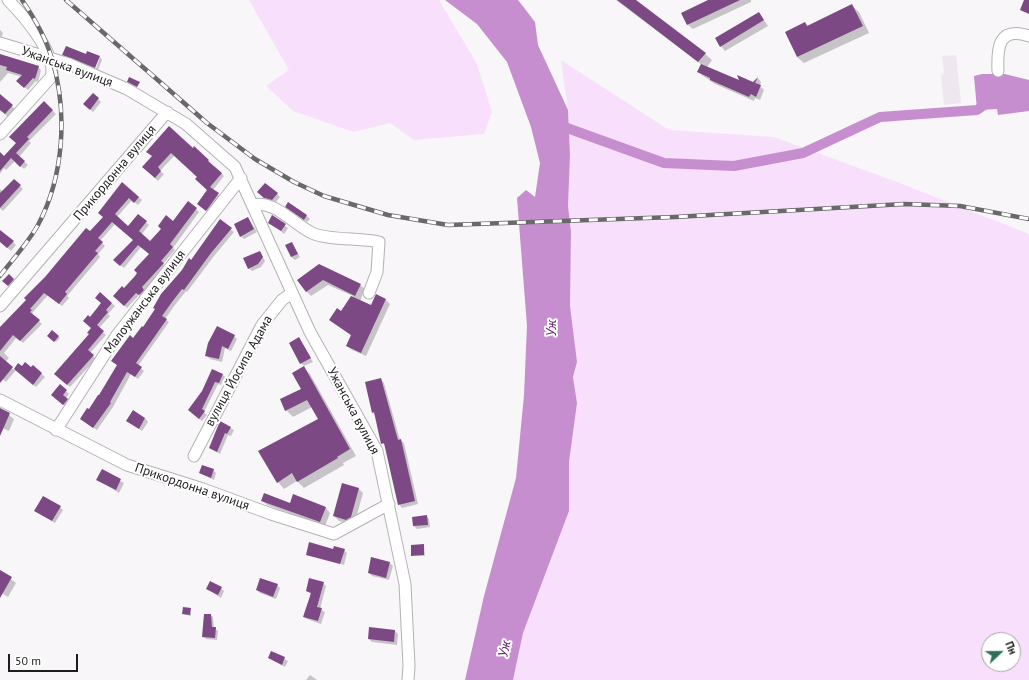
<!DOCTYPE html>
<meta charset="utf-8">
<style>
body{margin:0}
#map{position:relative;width:1029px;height:680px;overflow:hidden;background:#f8f6f9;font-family:"PT Sans",sans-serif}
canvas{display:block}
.north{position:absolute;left:981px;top:632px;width:40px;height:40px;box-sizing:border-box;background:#fff;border:1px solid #a5a5a5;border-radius:50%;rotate:68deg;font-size:11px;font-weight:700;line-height:16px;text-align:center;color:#1e1d1e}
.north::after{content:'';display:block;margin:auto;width:14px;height:18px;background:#2f6f5d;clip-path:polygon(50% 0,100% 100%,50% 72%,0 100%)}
.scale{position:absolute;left:8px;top:654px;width:70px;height:18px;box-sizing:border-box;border:2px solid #1e1d1e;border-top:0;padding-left:5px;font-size:12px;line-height:14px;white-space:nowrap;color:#1e1d1e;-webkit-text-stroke:3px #fff;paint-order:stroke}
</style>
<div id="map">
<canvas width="1029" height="680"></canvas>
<div class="north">Пн</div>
<div class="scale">50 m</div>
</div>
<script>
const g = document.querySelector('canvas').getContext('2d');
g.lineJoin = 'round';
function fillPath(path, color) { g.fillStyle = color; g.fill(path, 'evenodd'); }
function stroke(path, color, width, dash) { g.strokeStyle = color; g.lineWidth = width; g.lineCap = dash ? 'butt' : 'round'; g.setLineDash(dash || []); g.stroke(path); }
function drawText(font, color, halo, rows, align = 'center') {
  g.font = font + ' "PT Sans",sans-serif'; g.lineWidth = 4; g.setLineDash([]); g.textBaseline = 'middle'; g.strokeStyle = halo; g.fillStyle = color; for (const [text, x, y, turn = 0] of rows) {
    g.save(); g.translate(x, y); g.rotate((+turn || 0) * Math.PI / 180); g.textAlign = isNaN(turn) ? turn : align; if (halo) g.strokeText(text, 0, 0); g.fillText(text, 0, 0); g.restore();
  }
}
const built = new Path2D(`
 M956,55L961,103L944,105L941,75L944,74L942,56Z`);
const green = new Path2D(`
 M249,0H439L477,64L492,112L484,134L414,140L390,123L354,132L293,111L266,86L289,70Z
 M561,60L669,130L774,137L897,182L1029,234V680H513L523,633L569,511V462L577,403L573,377L577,362L570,306L571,232L568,206L570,155L568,110ZM989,640H1013V664H989Z`);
const water = new Path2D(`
 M445,0H518L535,22L538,45L568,110L570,155L568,206L571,232L570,306L577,362L573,377L577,403L569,462V511L523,633L513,680H465L484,596L516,478L524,395L527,326L517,198L526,190L535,197L540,163L531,127L507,62L477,24Z
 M982,74H1005L1029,80V111L998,115L997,109L977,110L974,76Z`);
const shadow = new Path2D(`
 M616,0H635L705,54L712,60L707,67L741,82L753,83L758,78L761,82L760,86L764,90L760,100L755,98L754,101L715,84L703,76L699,72L702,65Z
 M710,0H751V2L693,29L688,25Z
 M852,6L859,12L869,33L804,63L797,57L805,23L808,26Z
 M759,13L768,26L725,51L721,46Z
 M0,30L3,33L1,38H0Z
 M63,54L87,55L98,57L94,68L67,58Z
 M0,55L38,67L41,70L38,82L36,81L28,90L18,81L22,77L8,73L0,82Z
 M100,57L102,60L98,70L96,69Z
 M93,94L101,102L93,112L88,107Z
 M0,96L15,109L8,117L0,109Z
 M44,102L56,114L29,141L31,143L19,157L28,165L24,169L15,161L6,170L4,168L0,174V153L4,157L17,143Z
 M195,148L224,176L213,190L221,197L210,213L201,207L208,190L198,177L175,155L160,171L164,174L158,181L143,167L153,156L148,151L193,150Z
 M14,180L23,189L3,211L0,208V189L3,192Z
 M122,183L142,200L138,205L132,200L117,217L128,227L138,215L149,225L141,235L150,243L173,222L196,209L199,212L173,248L175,250L163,264L166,267L144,291L146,293L143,297L139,295L127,308L117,299L136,277L150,254L141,247L124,268L114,260L134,240L115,224L100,241L105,246L98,254L100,257L67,296L69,298L62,306L48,295L33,312L32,315L42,324L23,343L17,337L4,353L9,358L5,362L14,370L19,365L22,367L31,368L33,366L45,377L36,387L16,370L6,382L0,377V329L104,217Z
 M277,194L280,197L276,202L268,201L261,195Z
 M290,210L307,216L310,219L307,222Z
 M272,216L288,228L284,234L269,221Z
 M248,218L257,232L244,239L241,236Z
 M220,221L234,232L214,256L187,292L186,291L175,305L165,319L169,322L138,366L144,371L138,379L131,374L113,407L97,430L84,421L118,366L112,361L143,328Z
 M0,241L13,242L16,245L11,251Z
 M292,243L300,257L295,260L291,257Z
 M260,252L265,261L261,267L252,271L249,268Z
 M319,265L360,285L365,289L360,301L372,307L386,300L390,304L366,356L352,350L347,346L352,336L330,320L342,313L353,296L328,285L311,296L306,291Z
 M14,280L17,283L11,288L4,281Z
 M100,293L115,306L108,314L110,316L99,328L106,335L90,353L96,359L70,387L58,377L90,335L93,329L90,318L102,304Z
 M52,332L60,338L56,342L49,336Z
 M234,336L237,339L231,351L225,348L222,362L210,359L207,356Z
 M299,339L313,362L304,366L301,363Z
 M303,367L310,374L356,456L343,463L344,465L304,488L297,481L284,489L278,482L319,419L312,407L293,417L286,410L302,389Z
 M222,374L225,377L221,385L218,384L204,412L207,415L202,421L192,413L203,391Z
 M381,379L384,383L400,440L404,443L418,504L402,508L399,504L386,446L382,443L376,416L373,413Z
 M60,386L69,394L66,398L70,402L66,407L55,398Z
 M0,408L14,419L9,431L0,427Z
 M145,418L148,422L142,431L128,421Z
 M221,422L234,430L231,436L228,435L220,454L210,448Z
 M213,470L216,473L214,480L200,473Z
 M102,471L124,483L119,493L98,480Z
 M358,488L363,493L355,522L351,524L339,521L334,516Z
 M294,495L326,508L330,513L325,526L267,505L262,500L290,504Z
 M60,507L63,510L55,523L39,513Z
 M426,516L429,519L430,527L417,529L414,526Z
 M424,545L425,556L412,555Z
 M333,550H344L347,553L344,565L309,554V556L307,554Z
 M390,563L393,566L389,580L372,576L369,573Z
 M0,571L16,583L8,597L0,592Z
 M323,583L326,586L320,609L325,612L321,624L307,619L304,616L311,594L307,591Z
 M277,585L280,588L276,599L260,593L257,590Z
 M221,588L224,591L221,598L207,589Z
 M190,609L191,616L183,614Z
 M210,615L213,617L214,628L218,631L217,640L206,639L203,636Z
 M370,629L395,631L398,634L397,645L372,642L369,639Z
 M272,652L288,661L285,667L269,658Z
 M310,675L317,680H306Z`);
const canal = new Path2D(`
 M556,124L664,163L734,166L803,153L880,117L977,110L987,103`);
const building = new Path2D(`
 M617,0H636L706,53L698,62Z
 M708,0H740L687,25L681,13Z
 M1024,0H1029V14L1020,10Z
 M852,4L863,26L797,57L785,32L805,22L807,26Z
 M759,12L764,20L720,47L715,38Z
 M66,46L86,54L87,51L100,56L95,68L62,55Z
 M0,54L39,66L35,79L33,78L24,88L16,81L22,75L6,70L7,67L0,65Z
 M701,64L739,80L737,75L753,82L758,77L755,83L761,85L756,97L751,94L749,97L710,80V78L697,72Z
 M129,77L140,82L137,87L127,82Z
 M93,93L99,98L90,110L83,104Z
 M0,94L13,105L5,114L0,110Z
 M44,101L53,110L27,137L29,139L16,153L25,161L20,167L11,158L0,171V152L4,156L16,143L9,137Z
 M169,126L193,148L194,146L209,160L208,161L222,173L210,187L219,193L206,211L197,204L207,190L195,179L197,177L171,153L158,167L161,171L155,178L142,167L152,156L146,152Z
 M14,179L21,185L0,208V193Z
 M122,182L139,197L134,203L129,198L115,214L128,226L138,214L147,221L139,231L150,241L161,229L158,226L166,215L173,221L188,201L197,208L170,244L173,247L161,261L164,263L142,287L144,290L139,295L136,293L124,306L113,296L122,286L124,288L135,276L137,273L134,270L149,254L138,245L120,266L113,260L133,240L112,222L98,238L103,242L95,251L98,253L65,292L67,294L59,304L44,293L30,309L32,310L30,312L40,320L20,341L13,335L0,351V327L26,300L24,298L45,277L86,228L90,231L103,217L98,213Z
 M265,183L278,193L272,200L264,198L257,192Z
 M288,202L307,215L304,220L285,207Z
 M272,215L286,224L281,231L268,223Z
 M248,217L254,229L240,237L234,224Z
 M220,219L232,228L211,253L184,290L182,289L172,302L162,316L167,319L136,363L142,367L135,377L127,372L110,402L111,403L93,428L80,419L87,408L89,409L98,395H99L117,365L111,361L130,335L133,338L142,326L143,327L155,309L153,308L161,294L182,270L189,258L191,260Z
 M0,230L14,241L7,248L0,242Z
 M292,242L298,254L291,257L285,245Z
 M260,251L263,257L258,264L248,269L243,258Z
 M319,264L361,284L355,296L323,280L306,292L297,280Z
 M9,274L14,279L8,286L2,281Z
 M100,292L112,303L106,310L108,312L97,325L104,331L88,350L94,355L67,385L54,374L89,334L87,333L91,328L83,321L88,315L90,317L101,303L95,298Z
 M376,294L386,299L361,353L346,346L351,335L329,320L337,308L341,311L351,296L371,305Z
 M217,326L235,335L228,349L222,346L219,359L205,356L208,343Z
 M52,330L59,336L54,342L47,336Z
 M299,337L311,358L300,364L289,343Z
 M0,356L13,367L0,383Z
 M25,362L31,367L33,365L42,373L33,385L14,369L18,363L22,366Z
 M304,366L350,449L337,457L338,458L297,482L292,473L277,483L258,451L318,419L307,400L285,411L280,399L301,389L292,373Z
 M212,369L223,374L219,383L215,382L202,409L205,411L199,419L188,410L202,391Z
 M381,378L398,440L401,439L415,501L398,505L384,443L381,444L374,412L372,413L365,382Z
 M60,384L67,390L63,395L68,399L63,405L51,395Z
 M0,408L10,413L0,436Z
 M133,410L145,418L139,429L126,421Z
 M220,421L231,427L227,434L225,433L217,452L209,448Z
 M202,465L214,469L211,478L199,473Z
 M102,469L121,479L116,490L96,480Z
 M342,483L359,488L351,517L346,520L333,516Z
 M264,493L290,503L293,494L326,507L320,522L261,501Z
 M43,496L61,506L52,521L34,511Z
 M427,515L428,525L413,526L412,517Z
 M309,542L333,549L334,546L345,549L340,564L306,555Z
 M424,544V555L411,556V545Z
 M371,557L390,562L386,578L368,573Z
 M0,570L12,577L0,598Z
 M260,578L278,584L273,597L256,590Z
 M309,578L324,582L317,607L322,608L318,621L303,617L311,593L306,591Z
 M210,581L222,587L218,595L206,589Z
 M183,607L191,608L190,615L182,614Z
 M204,614H211L212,627H216L215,638L202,637Z
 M369,627L395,630L394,642L368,639Z
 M271,651L285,657L282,665L268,658Z`);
const street = new Path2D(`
 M0,43L69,64L127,89L186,124L235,167L310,332L377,451L405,584L409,666L408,680
 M998,71C997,48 998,26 1029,36
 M0,134L51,77C58,55 23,15 8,0
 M253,205C275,200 293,224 312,233C326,240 361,238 379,242L377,272L369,293
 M0,306L167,112
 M0,400L127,465L203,489L271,514L334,534L389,504
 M56,430L117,335L241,178
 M194,456L262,325L282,300L292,293`);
const rail = new Path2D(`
 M66,0L207,123L255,159L294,182L324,196L388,215L448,225L675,217L904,204L960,206L1029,219
 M0,276C12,260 28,243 38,225C64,176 68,112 52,59C46,38 35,19 22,0`);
const streetNames = [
 ["Ужанська вулиця",67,67,20],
 ["Прикордонна вулиця",115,173,-50],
 ["Малоужанська вулиця",145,302,-53],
 ["вулиця Йосипа Адама",239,371,-61],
 ["Ужанська вулиця",353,411,62],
 ["Прикордонна вулиця",192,487,19]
];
const waterNames = [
 ["Уж",552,328,-90],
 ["Уж",505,649,-79]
];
fillPath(built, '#efe7f0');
fillPath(green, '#f8dffb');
fillPath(water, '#c68ece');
fillPath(shadow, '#0003');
stroke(canal, '#c68ece', 10);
fillPath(building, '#7c4984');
stroke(street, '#b4b1b4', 13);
stroke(street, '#fff', 11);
stroke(rail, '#6a696a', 4.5);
stroke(rail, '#fff', 3, [9]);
drawText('13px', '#1e1d1e', '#fff', streetNames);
drawText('italic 14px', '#621f6c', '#fff', waterNames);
</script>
